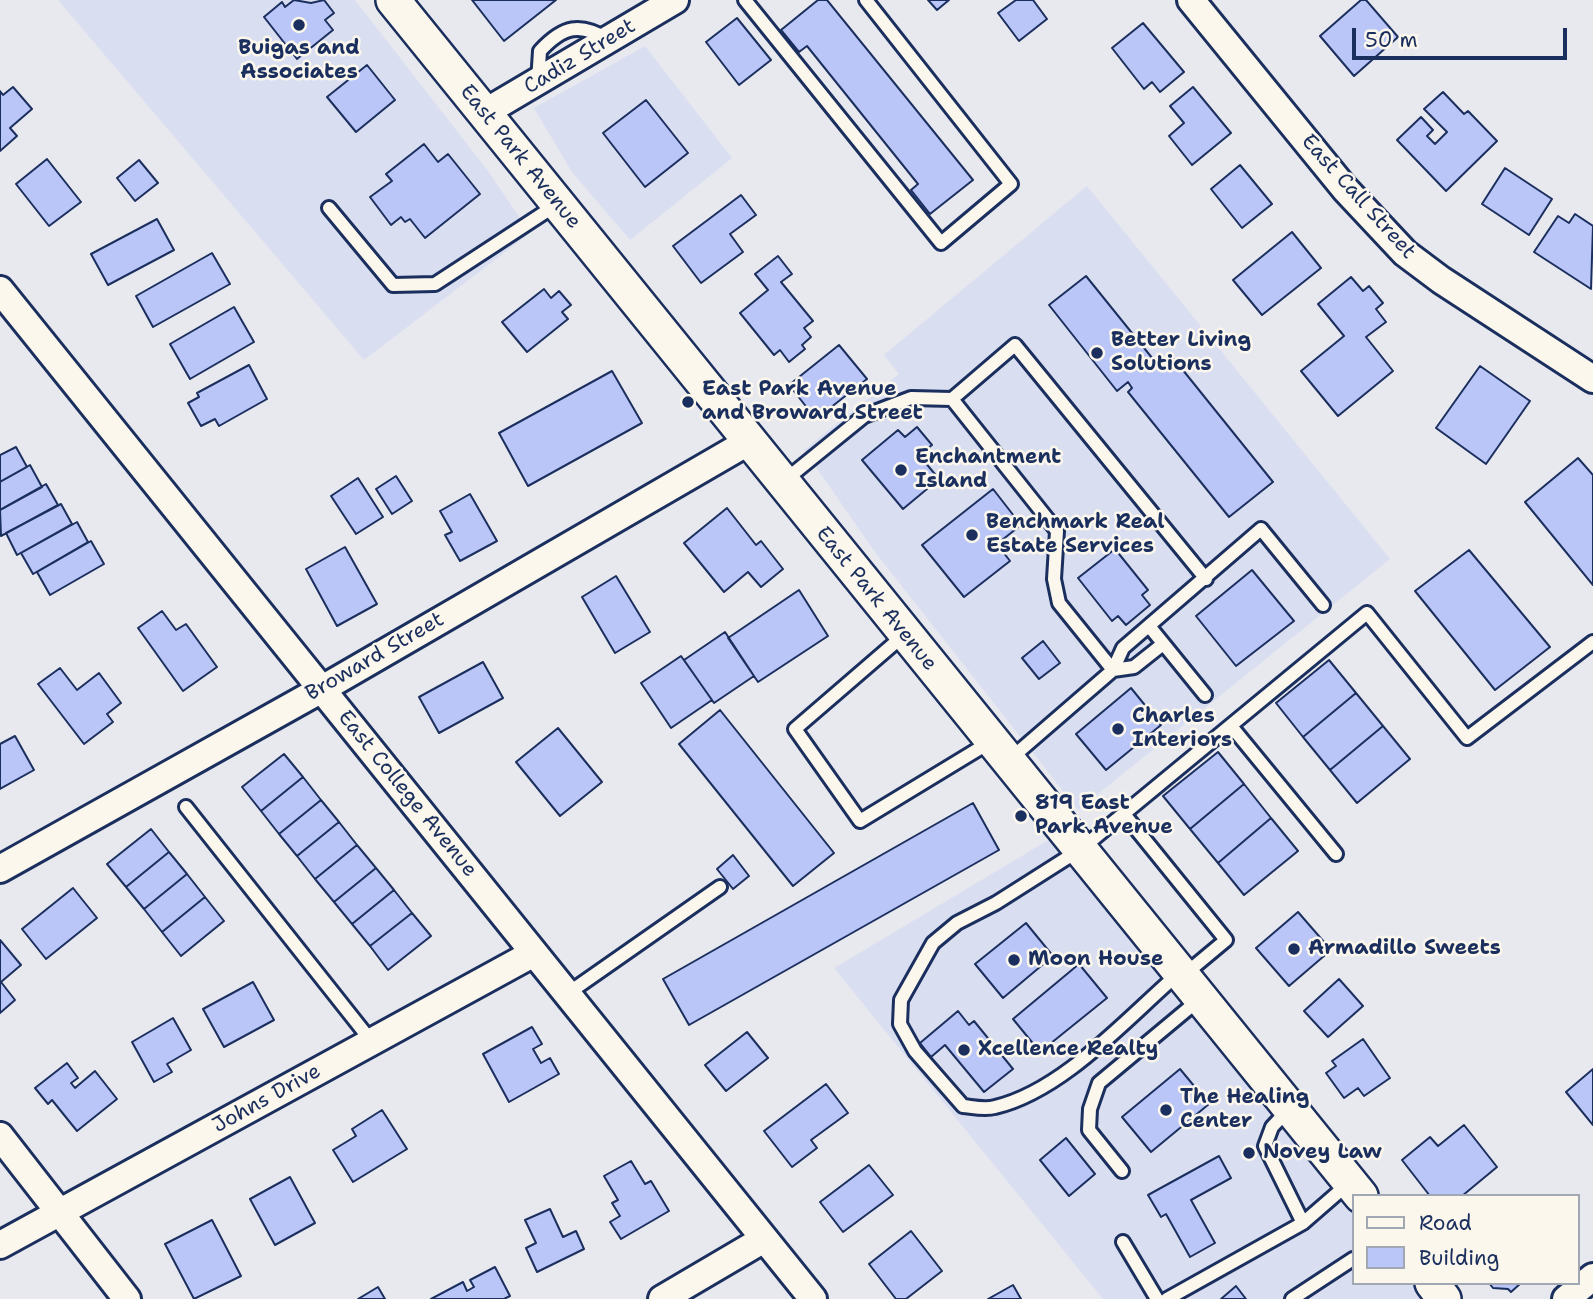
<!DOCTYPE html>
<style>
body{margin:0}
#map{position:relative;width:1593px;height:1299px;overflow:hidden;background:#e8e8ef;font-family:"Shantell Sans",sans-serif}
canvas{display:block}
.legend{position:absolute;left:1352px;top:1194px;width:228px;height:91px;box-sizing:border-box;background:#fbf7ec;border:2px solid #a1a7b3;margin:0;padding:9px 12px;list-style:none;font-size:21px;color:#1b2f5e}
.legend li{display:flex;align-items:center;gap:14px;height:35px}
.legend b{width:35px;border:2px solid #a1a7b3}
.scale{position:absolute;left:1352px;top:28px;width:215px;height:32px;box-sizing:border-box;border:4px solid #1b2f5e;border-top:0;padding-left:9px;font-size:21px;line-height:24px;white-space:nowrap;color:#1b2f5e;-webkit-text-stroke:5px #fbf7ec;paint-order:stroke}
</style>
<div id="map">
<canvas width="1593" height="1299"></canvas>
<ul class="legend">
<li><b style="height:9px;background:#fbf7ec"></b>Road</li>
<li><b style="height:19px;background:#bac6f7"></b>Building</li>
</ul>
<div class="scale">50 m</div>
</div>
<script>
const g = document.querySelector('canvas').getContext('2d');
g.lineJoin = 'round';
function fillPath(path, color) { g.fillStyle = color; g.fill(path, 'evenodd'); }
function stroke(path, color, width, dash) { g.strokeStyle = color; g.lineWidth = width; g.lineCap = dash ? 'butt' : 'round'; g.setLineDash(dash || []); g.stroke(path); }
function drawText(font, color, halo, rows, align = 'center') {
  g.font = font + ' "Shantell Sans",sans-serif'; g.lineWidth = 5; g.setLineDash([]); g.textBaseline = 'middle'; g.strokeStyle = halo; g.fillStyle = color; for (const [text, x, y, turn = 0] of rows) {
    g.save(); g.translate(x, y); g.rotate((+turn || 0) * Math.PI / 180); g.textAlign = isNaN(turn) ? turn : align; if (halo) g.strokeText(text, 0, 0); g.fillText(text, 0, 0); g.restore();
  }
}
const built = new Path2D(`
 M58,0H355L488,171L530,233L364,360Z
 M645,46L732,158L630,240L572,172L534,108Z
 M1087,186L1390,559L1078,810L875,552L804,450L899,374L884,355Z
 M1052,838L1353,1210V1283H1413L1427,1299H1103L834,968Z`);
const building = new Path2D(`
 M294,0L311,3L324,0L334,13L325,20L333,30L297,59L264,17L282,2L285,7Z
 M472,0H556L504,41Z
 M818,0H827L973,180L930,214L911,190L918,184L807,46L799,52L781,30Z
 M928,0H949L937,10Z
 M1016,0H1033L1047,19L1019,41L998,13Z
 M1361,0H1366L1398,37L1354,76L1320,36Z
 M737,18L771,60L739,85L706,42Z
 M1143,23L1184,72L1160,92L1152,82L1144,89L1112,48Z
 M367,65L395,100L356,132L327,97Z
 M13,87L32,109L10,128L17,136L0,151V91L3,95Z
 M1193,87L1231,133L1192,165L1169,136L1184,123L1170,106Z
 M1443,92L1464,114L1468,111L1497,141L1446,191L1397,140L1421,117L1433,130L1427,136L1435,144L1447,132L1424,109Z
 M646,100L688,153L645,187L603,133Z
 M424,144L438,162L448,154L480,194L425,238L410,219L405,222L401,217L391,225L370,197L392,181L386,174Z
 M47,159L81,202L49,226L16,184Z
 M139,160L158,183L135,201L117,178Z
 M1240,165L1272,204L1242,228L1211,189Z
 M1505,168L1552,199L1529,235L1482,204Z
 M741,195L756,215L730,234L743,252L701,283L673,246Z
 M1575,214L1593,226L1591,289L1534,252L1558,216L1569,223Z
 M157,219L174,250L108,285L91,254Z
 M1292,232L1321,268L1262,315L1233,280Z
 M212,253L230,284L153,327L136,296Z
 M778,256L792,274L781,282L813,321L804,328L811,337L802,345L805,349L789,362L780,350L774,355L740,313L768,290L755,274Z
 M1086,276L1161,369L1174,359L1273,482L1229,517L1128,392L1132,388L1128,382L1117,391L1049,305Z
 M1351,277L1363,291L1369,286L1383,303L1376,309L1386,322L1366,337L1393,371L1338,416L1301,371L1344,336L1318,304Z
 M544,289L551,298L559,291L571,305L562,312L568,319L527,352L502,322Z
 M234,307L254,342L190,379L170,344Z
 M839,345L867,379L816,419L789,385Z
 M249,365L267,399L219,426L215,419L201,426L188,403L199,397L197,393Z
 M1480,366L1530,401L1486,464L1436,428Z
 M612,371L642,423L528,486L499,433Z
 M917,427L932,445L919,455L939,479L903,509L862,460L898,430L905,437Z
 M16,447L27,467L0,482V455Z
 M1578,458L1593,475V585L1525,502Z
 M30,465L42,487L0,510V482Z
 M396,476L412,501L392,514L376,489Z
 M358,478L383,517L356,534L331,496Z
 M46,484L58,505L1,536L0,510Z
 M993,489L1021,525L997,544L1010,561L964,597L922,545Z
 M470,494L497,541L460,561L445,535L452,532L440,511Z
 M61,504L72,524L17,555L6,533Z
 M727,508L756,545L761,541L783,569L761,587L748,572L724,592L684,543Z
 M77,522L88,542L33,574L21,553Z
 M91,541L104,564L50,595L37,572Z
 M345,547L377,604L337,626L306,569Z
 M1115,549L1148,590L1142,595L1150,605L1126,625L1118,616L1112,621L1078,578Z
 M1469,550L1550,647L1495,690L1415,591Z
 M1252,570L1294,621L1236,666L1196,616Z
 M616,576L650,632L615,653L582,597Z
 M799,590L828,636L758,682L728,638Z
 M162,611L176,630L186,624L217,667L183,691L138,628Z
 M725,632L754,676L714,703L684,660Z
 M1043,641L1060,663L1039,679L1022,658Z
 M681,656L712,700L671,728L641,683Z
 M1329,660L1356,693L1303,737L1276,703Z
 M483,662L503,698L439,733L419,697Z
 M60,668L77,690L99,673L121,703L107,714L113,722L84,744L38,684Z
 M1131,688L1161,725L1106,770L1076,734Z
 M1356,693L1383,726L1330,770L1303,737Z
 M720,710L834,853L793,886L679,744Z
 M1383,726L1410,759L1357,803L1330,770Z
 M558,728L602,782L560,816L516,762Z
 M15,736L34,770L0,789V744Z
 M1218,752L1244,784L1190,829L1163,796Z
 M284,754L303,777L261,811L242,787Z
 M303,777L321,800L279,834L261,811Z
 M1244,784L1271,818L1218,863L1190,829Z
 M321,800L339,822L297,856L279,834Z
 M973,803L999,850L689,1025L663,979Z
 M1271,818L1298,851L1244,895L1218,863Z
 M339,822L357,845L315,879L297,856Z
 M151,829L169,852L126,887L107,864Z
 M357,845L376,868L334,902L315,879Z
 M169,852L187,874L144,909L126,887Z
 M733,855L749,876L733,889L717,869Z
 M376,868L394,890L352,924L334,902Z
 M187,874L205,897L162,932L144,909Z
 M73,888L97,918L46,959L22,929Z
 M394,890L412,913L370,946L352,924Z
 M205,897L224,921L181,956L162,932Z
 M1298,912L1331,950L1289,986L1256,948Z
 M412,913L431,936L388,970L370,946Z
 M1026,923L1053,956L1003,998L975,964Z
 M0,940L21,965L1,982L15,1000L0,1013Z
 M1079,964L1107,998L1040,1052L1013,1019Z
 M1339,979L1363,1006L1328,1037L1304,1011Z
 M253,982L274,1020L224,1047L203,1009Z
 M958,1011L969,1025L974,1021L1013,1069L984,1092L945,1045L931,1057L920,1043Z
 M173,1018L191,1050L167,1064L172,1072L154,1082L132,1042Z
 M532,1027L542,1044L533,1049L541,1063L550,1058L559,1074L509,1102L483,1054Z
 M747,1032L768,1058L726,1091L705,1065Z
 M1363,1039L1390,1078L1364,1096L1358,1088L1344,1098L1326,1073L1336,1066L1332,1061Z
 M67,1063L78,1078L71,1083L75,1088L95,1071L117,1099L77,1131L52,1100L48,1104L35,1088Z
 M1180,1069L1209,1104L1151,1152L1122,1117Z
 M1593,1069V1125L1566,1092Z
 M826,1084L848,1113L811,1140L817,1148L792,1167L764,1131Z
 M382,1110L407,1149L353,1182L333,1150L356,1136L352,1129Z
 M1464,1125L1497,1167L1462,1196H1430L1402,1160L1430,1137L1438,1146Z
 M1066,1138L1095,1174L1069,1196L1040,1160Z
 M1219,1156L1231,1178L1191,1200L1215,1243L1190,1257L1166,1214L1161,1217L1148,1195Z
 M631,1161L645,1184L651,1181L669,1211L621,1239L610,1222L620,1216L612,1203L618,1200L604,1176Z
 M869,1165L893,1195L843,1232L820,1202Z
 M290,1177L315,1223L275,1245L250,1199Z
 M550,1209L563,1237L576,1231L584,1249L537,1272L526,1248L536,1243L525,1220Z
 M212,1220L241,1276L194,1299L165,1244Z
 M911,1231L942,1271L906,1299H896L869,1264Z
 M495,1267L510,1296L504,1299H431L463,1282L467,1291L474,1287L470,1280Z
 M1489,1283H1521L1511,1292L1508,1289L1493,1288Z
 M1013,1285L1021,1299H988Z
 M1236,1286L1246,1299H1221Z
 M378,1287L385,1299H358Z`);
const service = new Path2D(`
 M745,0L941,243L1011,184L866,0
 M538,82L540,51C563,26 580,22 609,40
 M329,208L393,285L435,284L556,205
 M952,399L1057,531L1054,579L1059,603L1113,670
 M784,481L864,416L911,398L952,399L1015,345L1206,579
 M1149,626L1205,695
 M904,635L795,729L860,821L990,742
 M1113,670L1134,667L1163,644
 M1231,726L1336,854
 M1009,760L1113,670L1123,648L1261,529L1323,605
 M186,807L372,1042
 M1124,814L1226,940L1184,975
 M1178,974C1126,1019 1063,1091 995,1107C985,1110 973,1107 963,1106L915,1051L900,1024L901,1000L933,943L957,923L996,903L1081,849L1367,613L1467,738L1593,642
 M567,994L720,887
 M1288,1110L1272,1127L1265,1146L1303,1223
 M1122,1171L1089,1130L1090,1109L1099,1083L1201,998
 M1123,1242L1157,1299
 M1167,1299L1303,1223L1349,1183
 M1292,1299L1353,1259`);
const minor = new Path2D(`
 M1191,0L1345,189L1405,253L1441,280L1593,379
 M484,113L675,0
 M0,290L813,1299
 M0,869L322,689L748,442
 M0,1136L127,1299
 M0,1245L534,953
 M662,1299L764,1239
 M1566,1299L1593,1277`);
const tertiary = new Path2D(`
 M393,0L1361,1196
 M1432,1283L1444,1299`);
const markers = [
 [299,25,7,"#1b2f5e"],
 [1097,353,7,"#1b2f5e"],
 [688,402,7,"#1b2f5e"],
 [901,470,7,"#1b2f5e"],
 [972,535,7,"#1b2f5e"],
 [1118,729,7,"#1b2f5e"],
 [1021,816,7,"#1b2f5e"],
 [1294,949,7,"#1b2f5e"],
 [1014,960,7,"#1b2f5e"],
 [964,1050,7,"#1b2f5e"],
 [1166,1110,7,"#1b2f5e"],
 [1249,1153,7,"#1b2f5e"]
];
const poiNames = [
 ["Buigas and",299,49,"center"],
 ["Associates",299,73,"center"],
 ["Better Living",1111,341],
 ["Solutions",1111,365],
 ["East Park Avenue",702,390],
 ["and Broward Street",702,414],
 ["Enchantment",915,458],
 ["Island",915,482],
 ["Benchmark Real",986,523],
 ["Estate Services",986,547],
 ["Charles",1132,717],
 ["Interiors",1132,741],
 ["819 East",1035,804],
 ["Park Avenue",1035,828],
 ["Armadillo Sweets",1308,949],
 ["Moon House",1028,960],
 ["Xcellence Realty",978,1050],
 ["The Healing",1180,1098],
 ["Center",1180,1122],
 ["Novey Law",1263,1153]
];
const streetNames = [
 ["Cadiz Street",580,57,-31],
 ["East Park Avenue",520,157,51],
 ["East Call Street",1358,197,48],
 ["East Park Avenue",876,599,51],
 ["Broward Street",375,657,-30],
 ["East College Avenue",407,794,51],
 ["Johns Drive",267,1099,-29]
];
fillPath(built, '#dadef1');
fillPath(building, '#bac6f7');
stroke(building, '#1b2f5e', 2);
stroke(service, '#1b2f5e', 18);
stroke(minor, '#1b2f5e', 32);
stroke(tertiary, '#1b2f5e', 38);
stroke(service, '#fbf7ec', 12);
stroke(minor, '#fbf7ec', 26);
stroke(tertiary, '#fbf7ec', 33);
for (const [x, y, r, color] of markers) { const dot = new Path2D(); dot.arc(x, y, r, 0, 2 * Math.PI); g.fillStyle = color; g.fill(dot); stroke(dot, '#fbf7ec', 2.5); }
drawText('bold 21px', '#1b2f5e', '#fbf7ec', poiNames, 'left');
drawText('21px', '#1b2f5e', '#fbf7ec', streetNames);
</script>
